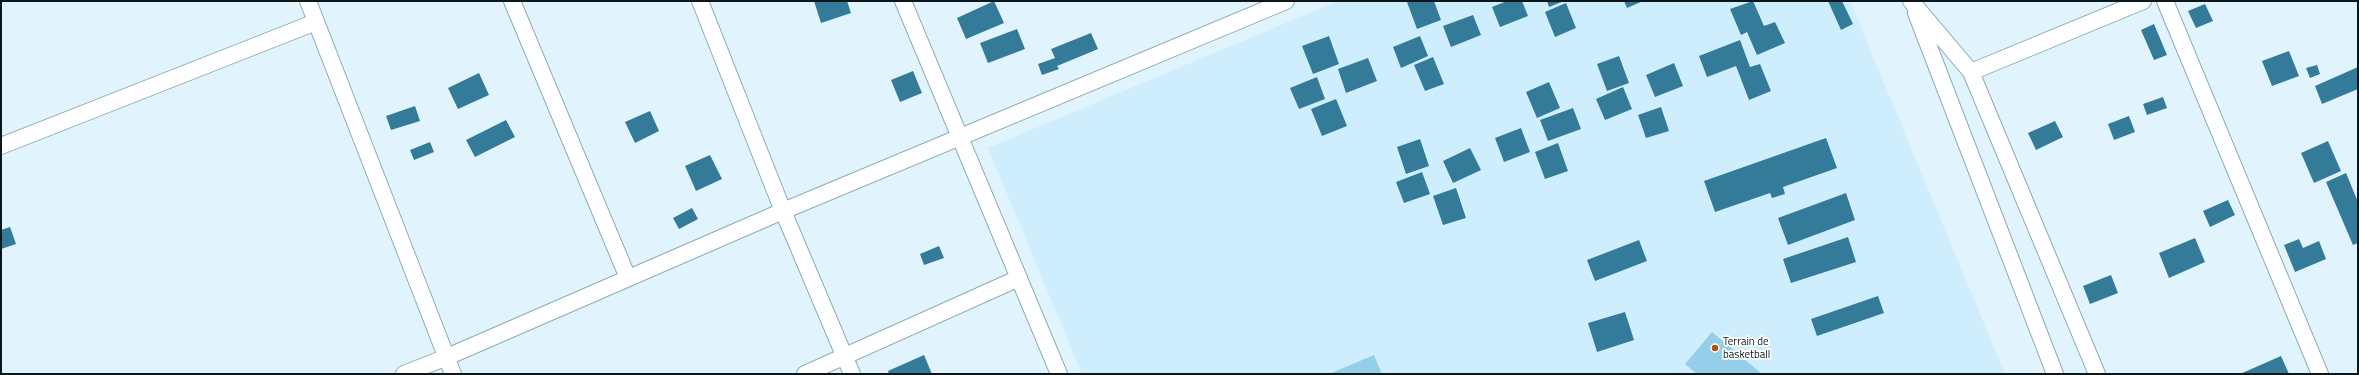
<!DOCTYPE html>
<style>
body{margin:0}
#map{position:relative;width:2359px;height:375px;overflow:hidden;background:#e1f3fc;font-family:"Titillium Web",sans-serif}
canvas{display:block}
.frame{position:absolute;inset:0;border:2px solid #0c171c;pointer-events:none}
</style>
<div id="map">
<canvas width="2359" height="375"></canvas>
<div class="frame"></div>
</div>
<script>
const g = document.querySelector('canvas').getContext('2d');
g.lineJoin = 'round';
function fillPath(path, color) { g.fillStyle = color; g.fill(path, 'evenodd'); }
function stroke(path, color, width, dash) { g.strokeStyle = color; g.lineWidth = width; g.lineCap = dash ? 'butt' : 'round'; g.setLineDash(dash || []); g.stroke(path); }
function drawText(font, color, halo, rows, align = 'center') {
  g.font = font + ' "Titillium Web",sans-serif'; g.lineWidth = 3.5; g.setLineDash([]); g.textBaseline = 'middle'; g.strokeStyle = halo; g.fillStyle = color; for (const [text, x, y, turn = 0] of rows) {
    g.save(); g.translate(x, y); g.rotate((+turn || 0) * Math.PI / 180); g.textAlign = isNaN(turn) ? turn : align; if (halo) g.strokeText(text, 0, 0); g.fillText(text, 0, 0); g.restore();
  }
}
const built = new Path2D(`
 M1338,1H1850L2005,374H1082L988,148Z`);
const green = new Path2D(`
 M1712,332L1762,374H1697L1685,364Z
 M1374,355L1382,374H1329Z`);
const building = new Path2D(`
 M814,1H847L851,13L821,23Z
 M994,1L1004,23L966,39L957,18Z
 M1434,1L1441,20L1417,29L1407,2Z
 M1507,1H1522L1528,16L1500,27L1492,7Z
 M1547,1H1564L1549,7Z
 M1624,1H1643L1627,8Z
 M1753,1L1764,26L1775,22L1785,43L1757,55L1747,32L1741,35L1730,9Z
 M1828,1H1842L1853,24L1841,30Z
 M1566,3L1576,28L1555,37L1545,12Z
 M2205,4L2213,21L2196,28L2188,11Z
 M1473,15L1481,35L1451,47L1443,26Z
 M2154,24L2167,55L2154,60L2141,30Z
 M1017,29L1025,49L988,63L980,43Z
 M1091,33L1098,49L1057,66L1059,69L1042,75L1038,64L1055,58L1051,49Z
 M1329,36L1339,64L1313,74L1302,46Z
 M1420,36L1428,56L1401,68L1393,47Z
 M1740,40L1750,67L1760,64L1771,91L1749,100L1736,66L1707,77L1699,56Z
 M2289,51L2299,76L2272,86L2262,61Z
 M1619,56L1629,83L1607,91L1597,64Z
 M1433,57L1444,84L1425,91L1414,65Z
 M1368,58L1377,81L1346,93L1338,69Z
 M1674,63L1683,86L1655,97L1646,75Z
 M2317,65L2320,74L2310,78L2306,68Z
 M2358,67V89L2322,104L2315,86Z
 M913,71L922,93L900,102L891,80Z
 M479,73L489,95L458,109L448,88Z
 M1317,77L1325,99L1299,109L1290,88Z
 M1549,82L1560,108L1537,118L1526,92Z
 M1623,87L1632,109L1605,120L1596,99Z
 M2163,97L2167,108L2147,115L2143,104Z
 M1336,99L1347,126L1322,136L1311,109Z
 M415,106L420,121L391,130L386,116Z
 M1661,107L1669,131L1646,138L1638,115Z
 M1573,108L1581,129L1548,141L1540,120Z
 M650,111L659,131L635,143L625,122Z
 M2129,116L2135,132L2114,140L2108,124Z
 M506,120L515,137L475,157L466,140Z
 M2055,121L2063,137L2036,150L2028,133Z
 M1521,128L1530,152L1504,162L1495,138Z
 M1826,138L1837,168L1783,187L1785,194L1772,198L1770,193L1715,212L1704,181Z
 M1420,139L1429,166L1406,174L1397,147Z
 M2328,141L2341,171L2314,183L2301,153Z
 M430,142L434,152L414,160L410,150Z
 M1558,143L1568,171L1545,179L1535,152Z
 M1470,148L1481,170L1453,183L1443,161Z
 M710,155L722,179L696,191L685,166Z
 M1422,172L1430,194L1404,203L1396,182Z
 M2346,173L2358,202V243L2353,245L2326,182Z
 M1456,188L1466,218L1443,225L1433,196Z
 M1846,193L1855,220L1788,245L1778,218Z
 M2228,200L2235,215L2210,227L2203,211Z
 M692,208L698,219L679,229L673,218Z
 M10,227L16,244L1,249V230Z
 M1848,237L1856,262L1791,283L1783,259Z
 M2195,238L2205,262L2169,278L2159,253Z
 M2299,239L2303,248L2319,241L2326,259L2295,272L2284,245Z
 M1639,240L1647,261L1595,281L1587,260Z
 M939,246L944,258L924,265L920,254Z
 M2111,275L2118,293L2090,304L2083,286Z
 M1878,296L1884,313L1817,336L1811,319Z
 M1625,312L1634,340L1597,352L1588,323Z
 M924,355L932,374H889L888,371Z
 M2281,356L2289,374H2240Z`);
const minor = new Path2D(`
 M308,1L453,374
 M512,1L628,278
 M700,1L783,211L852,374
 M903,1L1059,374
 M1911,1L1971,72L2097,374
 M2165,1L2320,374
 M1916,13L2055,374
 M1971,72L2143,1
 M1,146L316,22
 M404,374L447,357L783,211L1286,1
 M805,374L1019,278`);
const markers = [
 [1715,348,4,"#b4540d"]
];
const poiNames = [
 ["Terrain de",1723,342],
 ["basketball",1723,355]
];
fillPath(built, '#cfeefd');
fillPath(green, '#95cee9');
fillPath(building, '#337b99');
stroke(minor, '#8eabb9', 18);
stroke(minor, '#fff', 16);
for (const [x, y, r, color] of markers) { const dot = new Path2D(); dot.arc(x, y, r, 0, 2 * Math.PI); g.fillStyle = color; g.fill(dot); stroke(dot, '#fff', 1.5); }
drawText('11px', '#0c171c', '#fff', poiNames, 'left');
</script>
